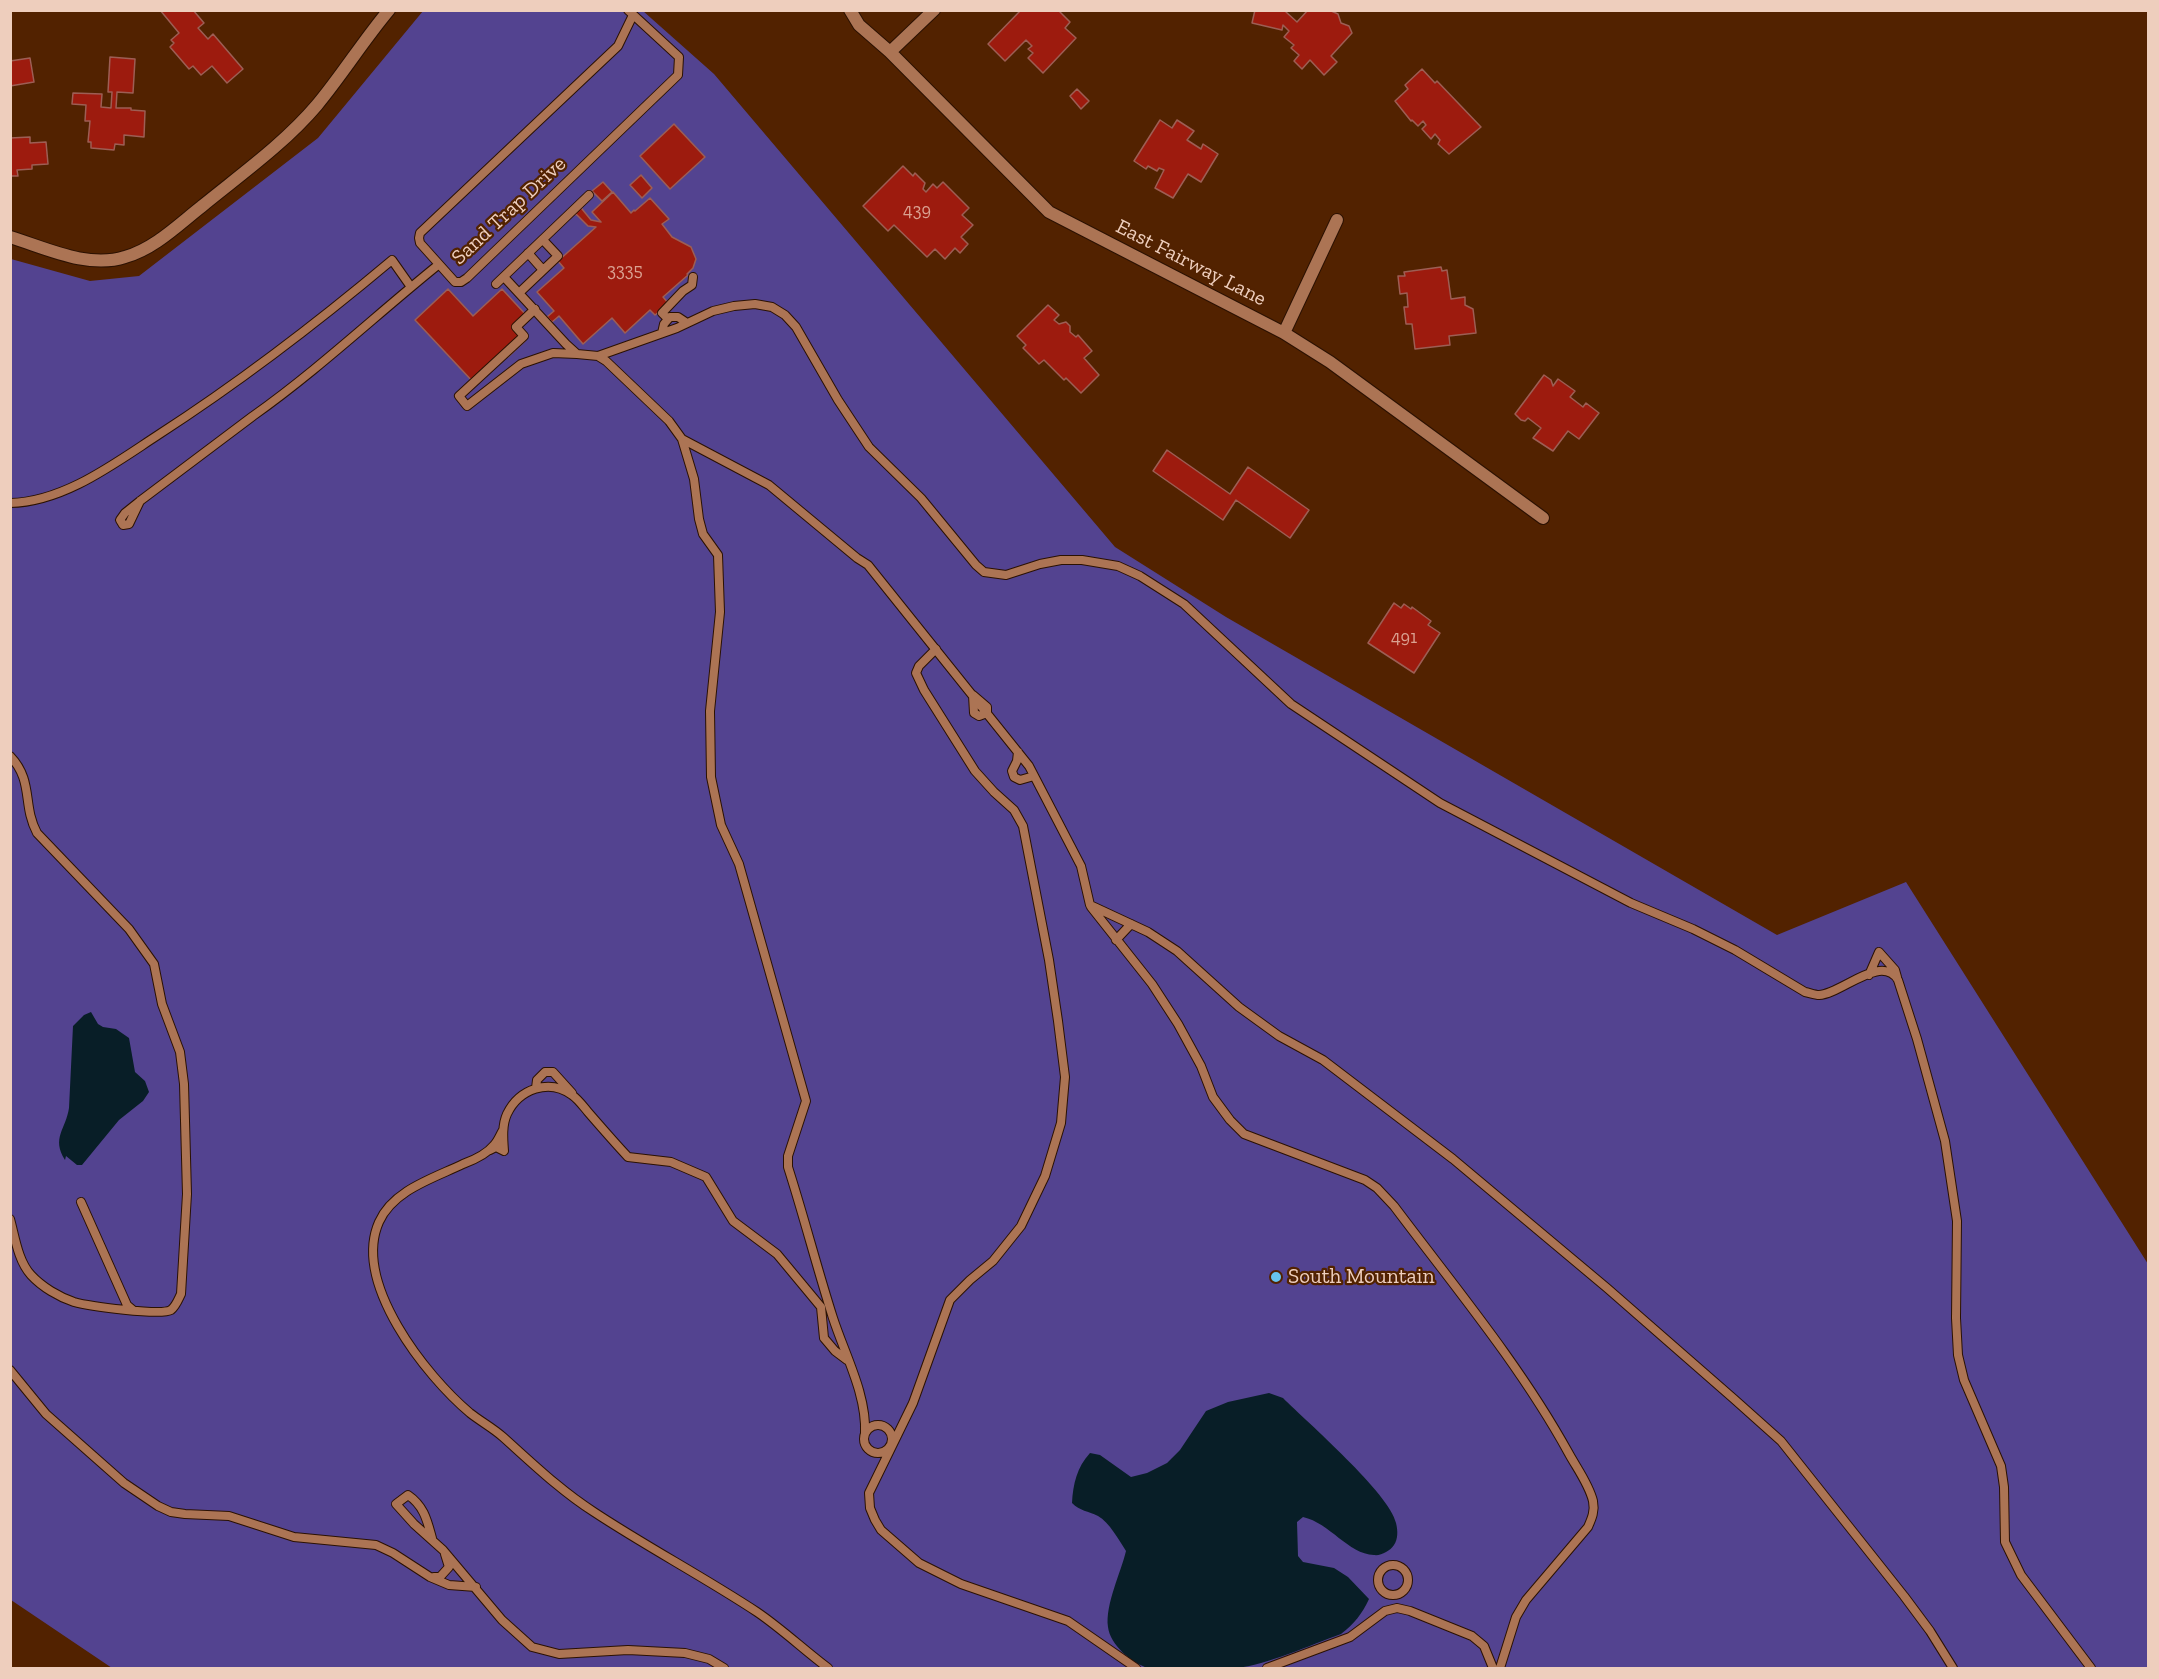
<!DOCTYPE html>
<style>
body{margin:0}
#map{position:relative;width:2159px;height:1679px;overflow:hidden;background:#522200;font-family:"Zilla Slab",serif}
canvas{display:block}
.frame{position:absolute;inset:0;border:12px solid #eecebd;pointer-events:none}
</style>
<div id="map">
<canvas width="2159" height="1679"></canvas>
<div class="frame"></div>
</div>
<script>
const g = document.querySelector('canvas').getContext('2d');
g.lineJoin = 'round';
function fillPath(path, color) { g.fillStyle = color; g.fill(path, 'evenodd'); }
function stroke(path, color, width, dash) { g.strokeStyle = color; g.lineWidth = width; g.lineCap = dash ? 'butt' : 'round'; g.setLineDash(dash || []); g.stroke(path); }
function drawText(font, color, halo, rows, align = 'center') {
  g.font = font + ' "Zilla Slab",serif'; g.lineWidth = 4.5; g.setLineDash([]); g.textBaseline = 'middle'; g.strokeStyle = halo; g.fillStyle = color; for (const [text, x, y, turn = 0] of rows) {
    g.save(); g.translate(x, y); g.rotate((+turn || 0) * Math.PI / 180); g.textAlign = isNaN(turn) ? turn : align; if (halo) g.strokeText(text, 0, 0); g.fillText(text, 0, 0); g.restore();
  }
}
const green = new Path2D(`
 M423,11H643L714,74L1115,547L1226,617L1777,935L1906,882L2148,1264V1668H112L11,1600V259L90,281L139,276L318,138Z`);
const water = new Path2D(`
 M91,1012L98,1024L103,1027L116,1029L129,1038L135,1072L145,1081L149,1092L143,1101L119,1120L82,1165H77L66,1156L65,1160C51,1138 66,1129 69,1108L73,1026L84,1015Z
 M1269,1393L1283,1398C1307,1422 1390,1494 1396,1523C1398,1531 1398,1539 1394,1545C1390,1551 1381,1556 1374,1555C1348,1554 1330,1523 1303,1517L1297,1522L1298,1556L1303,1562L1334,1568L1348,1577L1369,1599C1362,1614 1354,1624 1341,1634C1310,1645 1267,1665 1236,1668C1224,1670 1158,1671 1148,1668C1132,1663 1110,1645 1108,1627C1105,1605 1121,1572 1126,1551C1119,1540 1109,1522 1098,1516C1088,1511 1080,1511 1072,1503C1073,1484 1077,1467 1090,1453L1100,1455L1131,1477L1147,1473L1167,1463L1180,1450L1206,1411L1228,1402Z`);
const building = new Path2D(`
 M160,10H193L204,23L198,28L208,39L213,34L243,69L227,83L212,66L201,75L193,66L189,69L170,47L174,43L171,40L179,33Z
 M1021,10H1058L1070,22L1065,28L1076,38L1043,73L1028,58L1033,53L1028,49L1032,46L1026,40L1005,61L988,44Z
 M1255,10H1287L1286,12L1297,22L1308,10H1329L1338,14L1341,23L1349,26L1352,33L1331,56L1337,62L1324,75L1310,60L1302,69L1294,61L1299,55L1291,48L1294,45L1284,37L1289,31L1283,25L1282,30L1252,23Z
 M110,57L135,59L133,93L117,92L116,108H131V110L145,111L144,137L124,135V145L115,144L114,150L91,148V142H88L90,121H85L86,105L72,104L73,93L102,94L101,107L111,108L112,92H108Z
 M30,58L34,82L10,86V61Z
 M1422,69L1435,83L1437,81L1481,127L1449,154L1438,144L1440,140L1435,134L1431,139L1422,129L1426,125L1423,121L1418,126L1412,120L1411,121L1395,101L1408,89L1405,85Z
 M1077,89L1089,101L1081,109L1070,96Z
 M1160,120L1172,128L1177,120L1194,131L1187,140L1201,149L1203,144L1218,154L1201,182L1188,174L1173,198L1155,188L1164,170L1159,168L1157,171L1148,166L1146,169L1134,161Z
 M674,124L705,157L670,189L640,156Z
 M30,137V143L46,142L48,164L32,165V169L17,170L18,176H10V138Z
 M903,166L913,176L915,173L925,183L923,189L926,192L933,184L937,188L943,182L969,208L962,215L973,225L961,237L968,244L960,253L955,248L945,259L935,249L927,257L894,225L888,231L863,206Z
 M641,175L652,188L642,198L630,185Z
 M603,182L612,192L602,201L592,191Z
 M613,192L631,213L634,210L635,211L650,198L669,219L662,224L672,237L691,247L696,259L693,268L687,274L688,275L663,297L669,304L655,315L650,310L625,333L612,318L583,344L559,316L552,322L547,317L554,311L537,292L564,268L558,261L596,227L588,226L577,215L572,213L581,205L582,209L591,220L601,222L592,212Z
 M1441,267L1442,271L1447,270L1451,299L1465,297V305L1473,309L1476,333L1449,336L1450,345L1415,349L1412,324H1406L1404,307H1408L1407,293L1400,294L1398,276H1405L1404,272Z
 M448,289L473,316L502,289L527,316L513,328L525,341L508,357L506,355L475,384L415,320Z
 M1048,305L1059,315L1054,320L1059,324L1066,322L1070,326V332L1076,337L1078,335L1092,351L1084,358L1099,375L1081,393L1066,378L1064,380L1044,360L1039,364L1023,348L1026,345L1017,336Z
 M1544,375L1551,380L1553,386L1558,379L1575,391L1570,397L1583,407L1586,403L1599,413L1579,439L1568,431L1553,451L1533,438L1541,428L1528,418L1525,421L1521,420L1515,414Z
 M1167,450L1230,494L1248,467L1309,510L1290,538L1236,500L1223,520L1153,471Z
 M1394,603L1401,608L1404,604L1411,609L1412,607L1431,621L1428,625L1440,633L1414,673L1368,643Z`);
const lane = new Path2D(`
 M628,10L679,57L678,75L467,278L461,282H455L420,243L419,238L420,233L618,46L633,15
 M528,253L543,270
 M504,277L566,344L577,354L598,356L606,361L669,421L682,439L769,485L857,558L868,565L1029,766L1081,866L1090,905L1148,932L1177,951L1239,1007L1279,1036L1323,1060L1453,1159L1607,1288L1734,1399L1781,1441L1904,1596L1930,1631L1953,1668
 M496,284L589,195
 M519,293L558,256L543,240
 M535,309L516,327L524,336L459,396L467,406L521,364L553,353L577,354
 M668,319L662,313L683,291L692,285L693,277
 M662,333L664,324L670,317H678L687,323
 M598,356L677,328L713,311L734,306L755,304L772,307L785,315L796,327L838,400L869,447L921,498L976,565L984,572L1006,575L1040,564L1061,560H1082L1118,566L1140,576L1184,604L1291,704L1440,803L1631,903L1693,929L1735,950L1805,992C1810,993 1815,995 1819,995C1841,994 1882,953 1898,980L1917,1039L1945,1141L1957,1221L1956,1318L1958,1355L1964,1380L2001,1466L2004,1487L2005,1542L2021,1575L2091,1668
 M682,439L694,479L699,519L703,534L718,555L720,612L710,711L711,777L721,825L739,864L806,1101L788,1156V1167C804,1217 817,1268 833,1318C845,1355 867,1395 865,1434
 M140,501L129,524L123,525L120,520L125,513L140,501L253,416C318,370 376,315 438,265
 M10,503C64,502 115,463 158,435C240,382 317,323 392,260L411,287
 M936,649L919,666L916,673L924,690L975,771L994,792L1014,810L1023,826L1049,960L1058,1021L1065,1077L1061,1123L1045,1176L1021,1226L993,1261L970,1280L950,1300L913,1403L869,1493L870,1508L875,1520L881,1530L919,1563L961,1584L1068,1621L1136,1668
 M973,695L987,707V713L979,716L974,713Z
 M1018,752L1017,761L1012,771L1014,777L1020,780L1034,776
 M10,756C34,781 22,805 37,833L129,929L154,964L162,1004L180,1052L184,1084L187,1194L181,1294C178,1300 176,1306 171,1310C161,1316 88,1306 74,1302C59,1297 42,1287 31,1275C18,1261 15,1237 10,1219
 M1091,907L1152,984L1178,1024L1201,1066L1213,1097L1230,1120L1244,1134L1365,1180L1377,1188L1394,1206C1454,1286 1520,1365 1568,1452C1576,1467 1589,1484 1593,1501C1595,1511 1592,1518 1588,1527L1526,1600L1516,1617L1500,1668
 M1116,940L1131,924
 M1869,975L1879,952L1895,970L1897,977
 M536,1088L537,1080L545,1072H553L572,1093
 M503,1130C500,1135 498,1141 494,1145C486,1155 474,1160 463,1164C434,1178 393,1190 379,1222C352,1283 426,1376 470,1413C480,1421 493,1428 503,1437C532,1463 561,1491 594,1512C647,1547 704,1577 757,1612C782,1629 804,1650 828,1668
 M490,1150L496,1147L504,1151C503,1138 502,1125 507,1114C519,1089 549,1078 572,1095C578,1099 583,1106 588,1112C601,1127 614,1142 628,1157L671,1162L706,1177L733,1221L777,1254L821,1307L824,1338L835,1351L847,1360
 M81,1202L127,1305L133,1310
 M10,1370L46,1414L124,1483L158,1506L171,1512L185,1514L229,1516L294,1537L376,1545L393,1553L430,1577L449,1585L476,1587
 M864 1439a14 14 0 1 1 28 0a14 14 0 1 1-28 0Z
 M432,1538C427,1520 424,1506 408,1495L396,1504L414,1524L443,1550L502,1620L532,1647L559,1654L628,1650L685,1653L709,1659L724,1668
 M1378 1580a15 15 0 1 1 30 0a15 15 0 1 1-30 0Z
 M434,1577H440L449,1567L445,1554
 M1267,1668L1350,1637L1385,1611L1397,1608L1410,1611L1472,1636L1484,1646L1493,1668`);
const street = new Path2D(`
 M850,10L859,25L890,52L1049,212L1284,333L1330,362L1543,518
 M890,52L934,10
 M10,237C46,248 88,269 125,257C154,249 178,225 201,207C240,175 284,144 317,105C342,75 363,41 389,10
 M1284,333L1337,220`);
const markers = [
 [1276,1277,6,"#67c4ef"]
];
const numberNames = [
 ["439",917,211],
 ["3335",625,271],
 ["491",1404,638]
];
const streetNames = [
 ["Sand Trap Drive",509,211,-43],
 ["East Fairway Lane",1191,263,27]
];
const poiNames = [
 ["South Mountain",1288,1277]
];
fillPath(green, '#534390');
fillPath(water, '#081e27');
fillPath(building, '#9d1b0e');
stroke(building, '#9d5e54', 1.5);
stroke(lane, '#2b1102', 10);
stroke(street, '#2b1102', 14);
stroke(lane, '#ac7454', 8);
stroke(street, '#ac7454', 12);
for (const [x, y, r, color] of markers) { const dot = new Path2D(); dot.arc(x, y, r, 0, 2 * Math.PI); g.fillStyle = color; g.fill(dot); stroke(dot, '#522200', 2); }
drawText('18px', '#daa191', null, numberNames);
drawText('21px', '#eecebd', '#522200', streetNames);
drawText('21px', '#eecebd', '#522200', poiNames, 'left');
</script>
